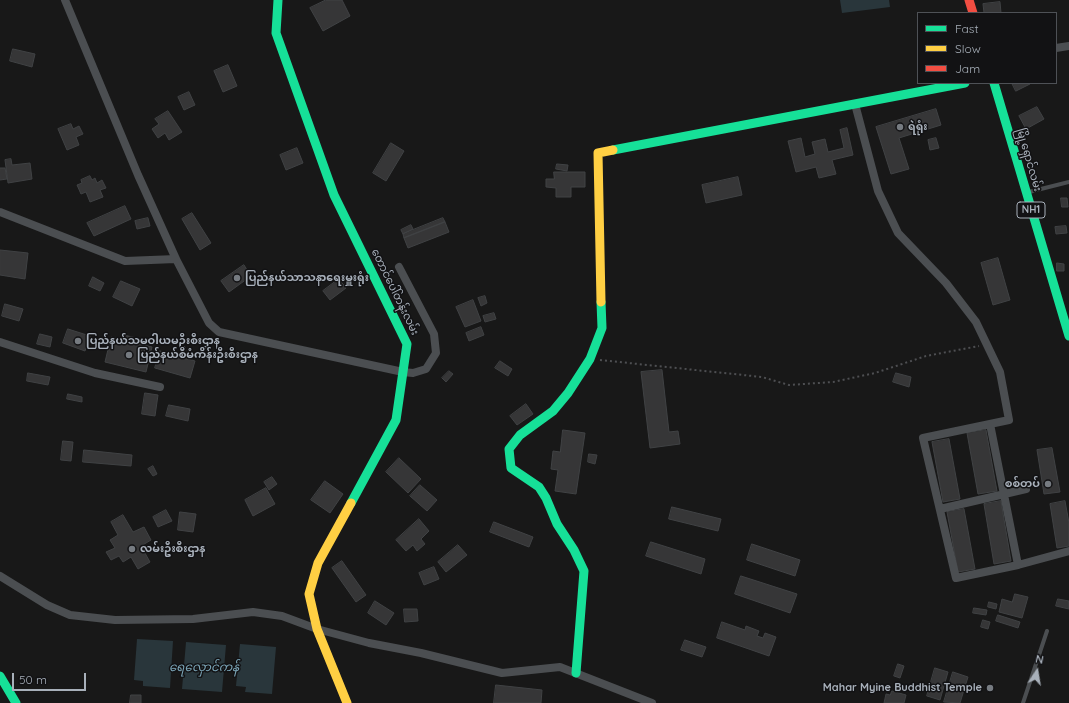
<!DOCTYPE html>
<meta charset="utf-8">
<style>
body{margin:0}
#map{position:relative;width:1069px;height:703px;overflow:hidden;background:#181818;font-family:Quicksand,sans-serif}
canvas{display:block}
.legend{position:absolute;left:917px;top:12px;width:140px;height:72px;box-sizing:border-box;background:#121214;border:1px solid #4e5156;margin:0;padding:5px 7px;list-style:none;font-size:12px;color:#a8b0ba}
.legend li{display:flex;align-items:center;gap:8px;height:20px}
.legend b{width:20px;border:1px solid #4e5156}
.north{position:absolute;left:1017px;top:651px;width:40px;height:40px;-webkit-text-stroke:3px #121214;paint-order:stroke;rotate:12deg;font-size:11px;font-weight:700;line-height:16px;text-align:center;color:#a8b0ba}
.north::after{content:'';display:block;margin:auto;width:14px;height:18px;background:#a8b0ba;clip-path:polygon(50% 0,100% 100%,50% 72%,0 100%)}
.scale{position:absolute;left:12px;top:673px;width:74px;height:18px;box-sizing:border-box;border:2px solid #a8b0ba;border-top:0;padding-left:5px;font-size:12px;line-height:14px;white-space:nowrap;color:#a8b0ba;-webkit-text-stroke:3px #121214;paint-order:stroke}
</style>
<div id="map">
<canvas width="1069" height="703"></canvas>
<ul class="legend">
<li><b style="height:5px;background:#16e098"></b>Fast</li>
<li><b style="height:5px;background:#ffcf43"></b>Slow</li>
<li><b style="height:5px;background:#f24e42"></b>Jam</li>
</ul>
<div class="north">N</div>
<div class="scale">50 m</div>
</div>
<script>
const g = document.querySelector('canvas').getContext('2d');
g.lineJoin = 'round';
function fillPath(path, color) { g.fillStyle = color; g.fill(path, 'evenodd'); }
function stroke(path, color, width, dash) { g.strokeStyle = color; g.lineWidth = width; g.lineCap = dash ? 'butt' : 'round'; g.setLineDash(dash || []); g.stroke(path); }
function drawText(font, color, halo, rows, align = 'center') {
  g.font = font + ' Quicksand,"Noto Sans Myanmar",sans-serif'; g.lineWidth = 3; g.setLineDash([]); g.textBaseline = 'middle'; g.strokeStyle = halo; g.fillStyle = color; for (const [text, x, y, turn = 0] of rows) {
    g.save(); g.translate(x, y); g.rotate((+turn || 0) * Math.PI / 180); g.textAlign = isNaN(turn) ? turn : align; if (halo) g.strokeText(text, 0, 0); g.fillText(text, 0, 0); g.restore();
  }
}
const water = new Path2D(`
 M840,0H889L890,7L842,13Z
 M137,639L173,641L170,688L143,686V681L134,680Z
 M186,642L226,645L222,692L182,689Z
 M240,644L276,647L272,694L245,692L246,687L236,686Z`);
const building = new Path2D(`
 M326,0H342L350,16L323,31L310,8Z
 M1000,2L1001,13H984L983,4Z
 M13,49L35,54L32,67L10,61Z
 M228,65L237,86L223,92L214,71Z
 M1012,83H1030V84L1016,91Z
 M189,92L195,105L184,110L178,97Z
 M1037,107L1044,119L1026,129L1019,116Z
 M936,109L941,125L899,138L909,169L891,174L876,127Z
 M168,111L182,132L169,140L165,133L158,138L152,129L159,124L155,119Z
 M71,124L73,129L79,126L83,134L76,137L79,145L67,150L58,129Z
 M847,128L853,155L832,160L836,174L819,178L816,167L796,172L788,141L801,138L805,157L815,154L812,142L825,139L828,152L844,148L840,130Z
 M936,138L939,148L930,150L928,140Z
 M391,143L404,151L386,181L373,173Z
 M297,148L303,163L286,170L280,155Z
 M11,159L12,165L30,163L32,179L8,183L5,160Z
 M557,164L568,165L567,171L556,169Z
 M0,168H5L7,179L0,180Z
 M554,172H585V187H571V197H556V188L546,187V179H554Z
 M90,176L92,180L95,178L97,183L102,180L106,188L100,190L103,197L90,202L86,192L81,194L77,185L82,183L81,180Z
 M738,177L742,195L706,203L702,185Z
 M1061,198H1067L1068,207H1062Z
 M125,206L131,219L94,236L87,223Z
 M192,213L211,243L200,250L182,219Z
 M148,218L150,226L137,229L135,221Z
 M443,218L445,222L404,238L403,234Z
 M445,222L449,232L408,248L404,238Z
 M411,225L413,229L403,234L401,230Z
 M1066,226L1067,233L1056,234L1055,227Z
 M0,250L28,253L25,279L0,275Z
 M998,258L1010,300L993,305L981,263Z
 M1057,263L1064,264V271H1057Z
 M244,265L251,276L229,292L221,281Z
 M93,277L104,283L100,291L89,286Z
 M339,279L346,288L330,300L323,291Z
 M121,281L140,289L132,306L113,297Z
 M485,296L487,303L481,306L478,298Z
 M473,300L481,321L465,327L456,307Z
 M5,304L23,309L19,321L2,316Z
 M494,313L496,319L485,322L483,316Z
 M481,327L484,335L469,341L466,333Z
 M68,329L90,336L85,351L63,343Z
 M40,334L52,337L50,347L37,344Z
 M124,335L140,339L139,344L152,347L146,372L105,362L111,337L122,340Z
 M160,351L195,361L190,378L155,368Z
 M500,361L512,369L508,376L495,368Z
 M662,370L669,432L678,431L680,444L650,448L641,372Z
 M449,371L453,374L446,382L442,378Z
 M28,373L50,377L48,385L27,381Z
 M896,373L911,377L909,387L893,382Z
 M145,393L158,395L155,416L142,414Z
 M68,394L82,397V402L67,399Z
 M526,404L533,414L517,425L510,416Z
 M169,405L190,409L188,421L166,416Z
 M563,430L585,433L576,494L555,491L558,470L551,469L553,451L560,452Z
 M986,430L997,491L978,494L967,433Z
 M949,439L960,499L943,502L932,442Z
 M63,441L73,442L71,461L61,460Z
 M1052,448L1060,492L1044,494L1037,450Z
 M84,450L132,455L131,466L83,462Z
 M589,454L597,455L595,464L588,462Z
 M399,458L421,479L408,493L386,472Z
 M153,466L157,474L153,476L148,469Z
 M272,477L277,484L269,490L264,482Z
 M325,481L343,494L330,513L311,500Z
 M420,485L437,500L427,511L410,496Z
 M266,488L275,504L253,516L245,500Z
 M1001,501L1011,561L994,564L984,504Z
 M1065,501L1069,523V546L1057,548L1050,504Z
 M672,507L721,519L718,531L669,519Z
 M964,509L975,569L958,572L947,512Z
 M166,510L172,521L158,527L153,517Z
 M180,512L196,514L193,532L178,530Z
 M123,515L133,532L144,527L151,540L141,546L150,562L138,569L131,557L123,562L119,556L111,560L106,552L115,548L110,540L118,535L111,522Z
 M419,519L429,531L421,539L425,544L417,551L413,545L406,551L396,540Z
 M494,522L533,537L529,547L490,532Z
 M651,542L705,559L701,574L646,556Z
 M752,544L800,560L795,576L747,560Z
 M458,545L467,555L446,572L438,562Z
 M342,561L366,595L356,602L332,568Z
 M434,567L439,579L424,585L419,573Z
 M741,576L797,594L790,613L735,594Z
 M1015,594L1028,597L1022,618L999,612L1002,599L1012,602Z
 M1058,599L1069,601V609L1056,606Z
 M375,601L394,613L386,625L368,613Z
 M989,602L997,604L996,609L988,607Z
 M974,608L987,610L986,615L973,613Z
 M404,609H417L418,621L405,622Z
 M998,615L1020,622L1018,628L996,621Z
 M983,620L990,622L988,629L981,627Z
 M722,622L745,630L746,626L759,631L757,636L763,638L765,633L776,637L769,656L717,638Z
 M685,640L706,647L702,657L681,650Z
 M898,664L904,666L900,678L894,676Z
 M935,668L948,672L940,700L927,696Z
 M953,672L968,677L960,703L944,702Z
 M496,685L542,690L541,703H494Z
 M892,691L906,695L904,703H884L886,694L890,695Z
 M131,695H141V703H130Z`);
const path = new Path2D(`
 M600,360L762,377L789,385L833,382L875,373L926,356L979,346`);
const lane = new Path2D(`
 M1029,192L1069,182
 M1023,703L1047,631`);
const street = new Path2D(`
 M65,0L138,175L176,259L209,323L219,332L403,372L413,373L426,369L436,353L434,334L399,267
 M1056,48L1069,46
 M855,104L878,191L898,233L946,283L976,322L1000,372L1009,420L923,438L956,578L1018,565L1069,551
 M0,212L125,261L176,259
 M0,342L95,373L160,387
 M990,424L1018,565
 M940,509L1026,489
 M0,576L47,605L70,615L115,620L193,619L253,612L282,616L317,629L369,643L421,653L502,673L560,667L652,703`);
const fast = new Path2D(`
 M278,0L276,33L334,195L407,344L396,420L351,503
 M994,83L1069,336
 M613,150L965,83
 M576,673L584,571L574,550L557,524L546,498L539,487L511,468L509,449L520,435L553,411L568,393L590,359L602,328L601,302
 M0,676L16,703`);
const slow = new Path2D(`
 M601,302L598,153L613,150
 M347,703L317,629L309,594L318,563L351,503`);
const jam = new Path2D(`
 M969,0L973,13`);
const markers = [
 [900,127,4,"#767b81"],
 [237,278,4,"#767b81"],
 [78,341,4,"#767b81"],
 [129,355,4,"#767b81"],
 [1048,484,4,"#767b81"],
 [132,549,4,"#767b81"],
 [990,688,4,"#767b81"]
];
const shields = [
 [1031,210,28]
];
const shieldNames = [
 ["NH1",1031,210]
];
const poiNames = [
 ["ရဲရုံး",908,127],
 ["ပြည်နယ်သာသနာရေးမှူးရုံး",245,278],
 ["ပြည်နယ်သမဝါယမဦးစီးဌာန",86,341],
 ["ပြည်နယ်စီမံကိန်းဦးစီးဌာန",137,355],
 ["စစ်တပ်",1040,484,"right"],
 ["လမ်းဦးစီးဌာန",140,549],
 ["Mahar Myine Buddhist Temple",982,688,"right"]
];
const streetNames = [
 ["မြို့ရှောင်လမ်း",1029,160,74],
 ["တောင်ပေါ်တန်းလမ်း",395,292,64]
];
const waterNames = [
 ["ရေလှောင်ကန်",204,667]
];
fillPath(water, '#29363b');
fillPath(building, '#363637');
stroke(building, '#404244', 1);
stroke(path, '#4e4f52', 2, [2, 3]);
stroke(lane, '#4b4e51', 4);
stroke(street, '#4b4e51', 8);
stroke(fast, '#16e098', 9);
stroke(slow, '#ffcf43', 9);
stroke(jam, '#f24e42', 9);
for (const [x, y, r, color] of markers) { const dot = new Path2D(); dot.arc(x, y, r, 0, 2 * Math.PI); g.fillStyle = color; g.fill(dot); stroke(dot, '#121214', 1.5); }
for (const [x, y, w] of shields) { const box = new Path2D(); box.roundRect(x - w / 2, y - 8, w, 16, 3); g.fillStyle = '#121214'; g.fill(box); stroke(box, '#a8b0ba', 1); }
drawText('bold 10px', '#a8b0ba', null, shieldNames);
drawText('bold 11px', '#a8b0ba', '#121214', poiNames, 'left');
drawText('11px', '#a8b0ba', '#121214', streetNames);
drawText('italic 12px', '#7ca6b8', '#121214', waterNames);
</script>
